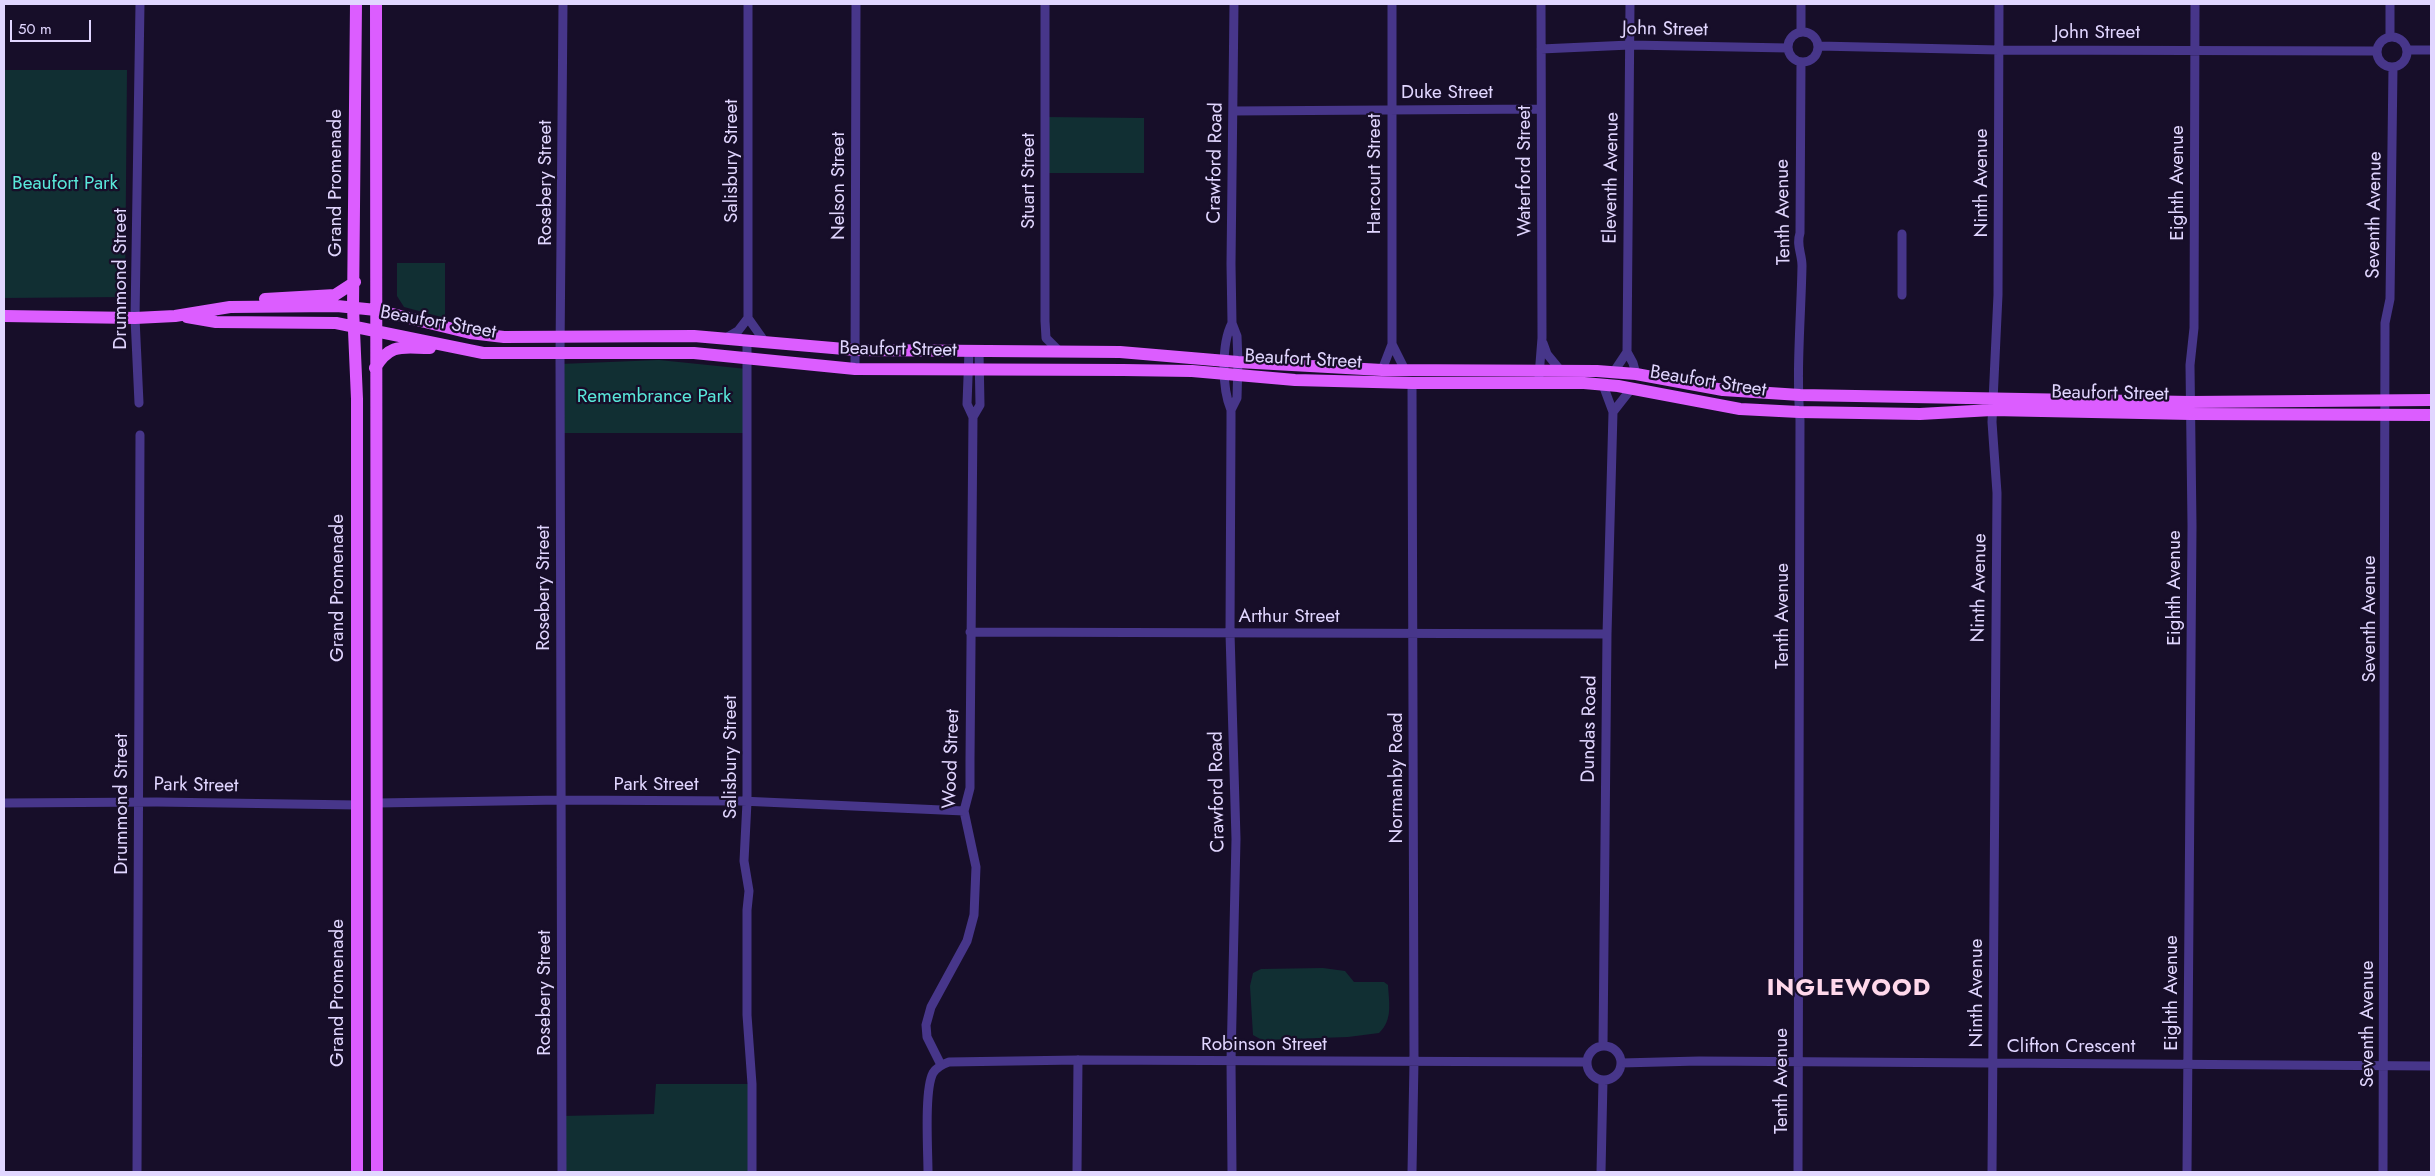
<!DOCTYPE html>
<style>
body{margin:0}
#map{position:relative;width:2435px;height:1176px;overflow:hidden;background:#170e29;font-family:Jost,sans-serif}
canvas{display:block}
.frame{position:absolute;inset:0;border:5px solid #e1d6ff;pointer-events:none}
.scale{position:absolute;left:10px;top:20px;width:81px;height:22px;box-sizing:border-box;border:2px solid #e1d6ff;border-top:0;padding-left:6px;font-size:15px;line-height:18px;white-space:nowrap;color:#e1d6ff;-webkit-text-stroke:4px #170e29;paint-order:stroke}
</style>
<div id="map">
<canvas width="2435" height="1176"></canvas>
<div class="frame"></div>
<div class="scale">50 m</div>
</div>
<script>
const g = document.querySelector('canvas').getContext('2d');
g.lineJoin = 'round';
function fillPath(path, color) { g.fillStyle = color; g.fill(path, 'evenodd'); }
function stroke(path, color, width, dash) { g.strokeStyle = color; g.lineWidth = width; g.lineCap = dash ? 'butt' : 'round'; g.setLineDash(dash || []); g.stroke(path); }
function drawText(font, color, halo, rows, align = 'center') {
  g.font = font + ' Jost,sans-serif'; g.lineWidth = 4.5; g.setLineDash([]); g.textBaseline = 'middle'; g.strokeStyle = halo; g.fillStyle = color; for (const [text, x, y, turn = 0] of rows) {
    g.save(); g.translate(x, y); g.rotate((+turn || 0) * Math.PI / 180); g.textAlign = isNaN(turn) ? turn : align; if (halo) g.strokeText(text, 0, 0); g.fillText(text, 0, 0); g.restore();
  }
}
const green = new Path2D(`
 M4,70H127L125,297L4,298Z
 M1045,117L1144,118V173H1045Z
 M397,263H445V318L404,307L397,296Z
 M659,360L747,369V433H560V364Z
 M1323,968L1345,971L1354,982H1384L1388,985C1389,1003 1393,1020 1379,1033L1348,1037L1262,1040L1253,1035L1250,986L1253,973L1261,969Z
 M656,1084H752V1172H562L561,1116L654,1114Z`);
const minor = new Path2D(`
 M748,4V318L765,342
 M1045,4V321L1046,338L1060,352
 M1630,4L1627,352L1633,363L1636,374
 M2390,4V37
 M1801,32V4
 M1788 47a15 15 0 1 1 30 0a15 15 0 1 1-30 0Z
 M2377 52a15 15 0 1 1 30 0a15 15 0 1 1-30 0Z
 M1818,46L1999,50L2376,51
 M1541,49L1630,45L1788,48
 M2407,50H2431
 M1233,111L1541,109
 M1902,234V295
 M726,338L738,331L748,318
 M747,340V802L744,861L749,891L747,910V1015L752,1084V1172
 M1543,343L1547,354L1561,371
 M1392,344L1405,370
 M855,369L856,4
 M1382,370L1392,344V4
 M1613,373L1627,352
 M1539,376L1542,338L1541,4
 M1412,383L1414,1061L1412,1172
 M1603,385L1613,412L1607,634L1603,1046
 M139,403L135,318L140,4
 M1231,410C1222,389 1221,344 1232,323
 M1613,412L1631,389
 M973,417L980,405L979,351
 M970,632L1607,634
 M4,803L157,802L357,805
 M377,803L561,800L741,801L964,811
 M1587 1063a17 17 0 1 1 34 0a17 17 0 1 1-34 0Z
 M1621,1063L1699,1061L2431,1066
 M941,1065L927,1037L926,1025L931,1007L967,941L974,915L976,867L964,811L970,788V760L973,417L967,404L969,351
 M137,1172L140,435
 M562,1172L560,354L563,4
 M928,1172C928,1151 924,1090 933,1073C937,1067 943,1064 949,1062L1078,1060L1587,1062
 M1077,1172L1078,1060
 M1232,1172L1231,1061L1236,839L1230,633L1231,422V410L1237,398L1238,362L1237,336L1232,323L1231,264L1234,4
 M1601,1172L1603,1080
 M1798,1172L1800,420C1796,369 1801,318 1802,266C1802,253 1796,246 1800,233L1801,62
 M1992,1172L1997,493L1992,422L1998,295L1999,4
 M2187,1172L2192,526L2190,365L2194,328L2195,4
 M2383,1172L2385,323L2390,299L2393,67`);
const primary = new Path2D(`
 M356,4L353,308L357,399V1172
 M376,4L377,1172
 M265,299L335,295L355,282
 M4,316L135,318L175,316L230,307L337,306L376,310L470,333L504,337L694,336L856,350L1120,352L1238,362L1382,370L1597,371L1636,374L1723,390L1800,395L2190,402L2431,400
 M187,317L216,322L336,323L483,353H694L855,369L1123,370L1192,371L1295,380L1412,383H1584L1618,386L1740,409L1799,412L1920,414L1992,410L2191,414L2431,415
 M375,368C391,342 403,348 430,348`);
const streetNames = [
 ["John Street",1665,30,1],
 ["John Street",2097,33],
 ["Duke Street",1447,93],
 ["Salisbury Street",732,161,-90],
 ["Crawford Road",1216,163,-89],
 ["Waterford Street",1525,171,-90],
 ["Harcourt Street",1375,174,-90],
 ["Eleventh Avenue",1612,178,-89],
 ["Stuart Street",1029,181,-90],
 ["Grand Promenade",336,183,-90],
 ["Rosebery Street",546,183,-90],
 ["Ninth Avenue",1982,183,-90],
 ["Eighth Avenue",2178,183,-90],
 ["Nelson Street",839,186,-90],
 ["Tenth Avenue",1784,212,-91],
 ["Seventh Avenue",2375,215,-89],
 ["Drummond Street",121,279,-90],
 ["Beaufort Street",438,323,10],
 ["Beaufort Street",898,350,1],
 ["Beaufort Street",1303,360,3],
 ["Beaufort Street",1708,382,9],
 ["Beaufort Street",2110,394,1],
 ["Grand Promenade",338,588,-90],
 ["Rosebery Street",544,588,-90],
 ["Ninth Avenue",1980,588,-89],
 ["Eighth Avenue",2175,588,-90],
 ["Tenth Avenue",1783,616,-90],
 ["Arthur Street",1289,617],
 ["Seventh Avenue",2370,619,-90],
 ["Dundas Road",1590,729,-89],
 ["Salisbury Street",731,757,-90],
 ["Wood Street",952,759,-88],
 ["Normanby Road",1397,778,-90],
 ["Park Street",656,785],
 ["Park Street",196,786,1],
 ["Crawford Road",1218,792,-91],
 ["Drummond Street",122,804,-90],
 ["Grand Promenade",338,993,-90],
 ["Rosebery Street",545,993,-90],
 ["Ninth Avenue",1977,993,-90],
 ["Eighth Avenue",2172,993,-90],
 ["Seventh Avenue",2368,1024,-90],
 ["Robinson Street",1264,1045],
 ["Clifton Crescent",2071,1047],
 ["Tenth Avenue",1782,1081,-90]
];
const parkNames = [
 ["Beaufort Park",65,184],
 ["Remembrance Park",654,397]
];
const districtNames = [
 ["INGLEWOOD",1849,989]
];
fillPath(green, '#112f33');
stroke(minor, '#47368a', 9);
stroke(primary, '#dc5dff', 12);
drawText('19px', '#e1d6ff', '#170e29', streetNames);
drawText('19px', '#59e8da', '#170e29', parkNames);
g.letterSpacing = '1px';
drawText('bold 24px', '#ffd8eb', '#170e29', districtNames);
g.letterSpacing = '0px';
</script>
